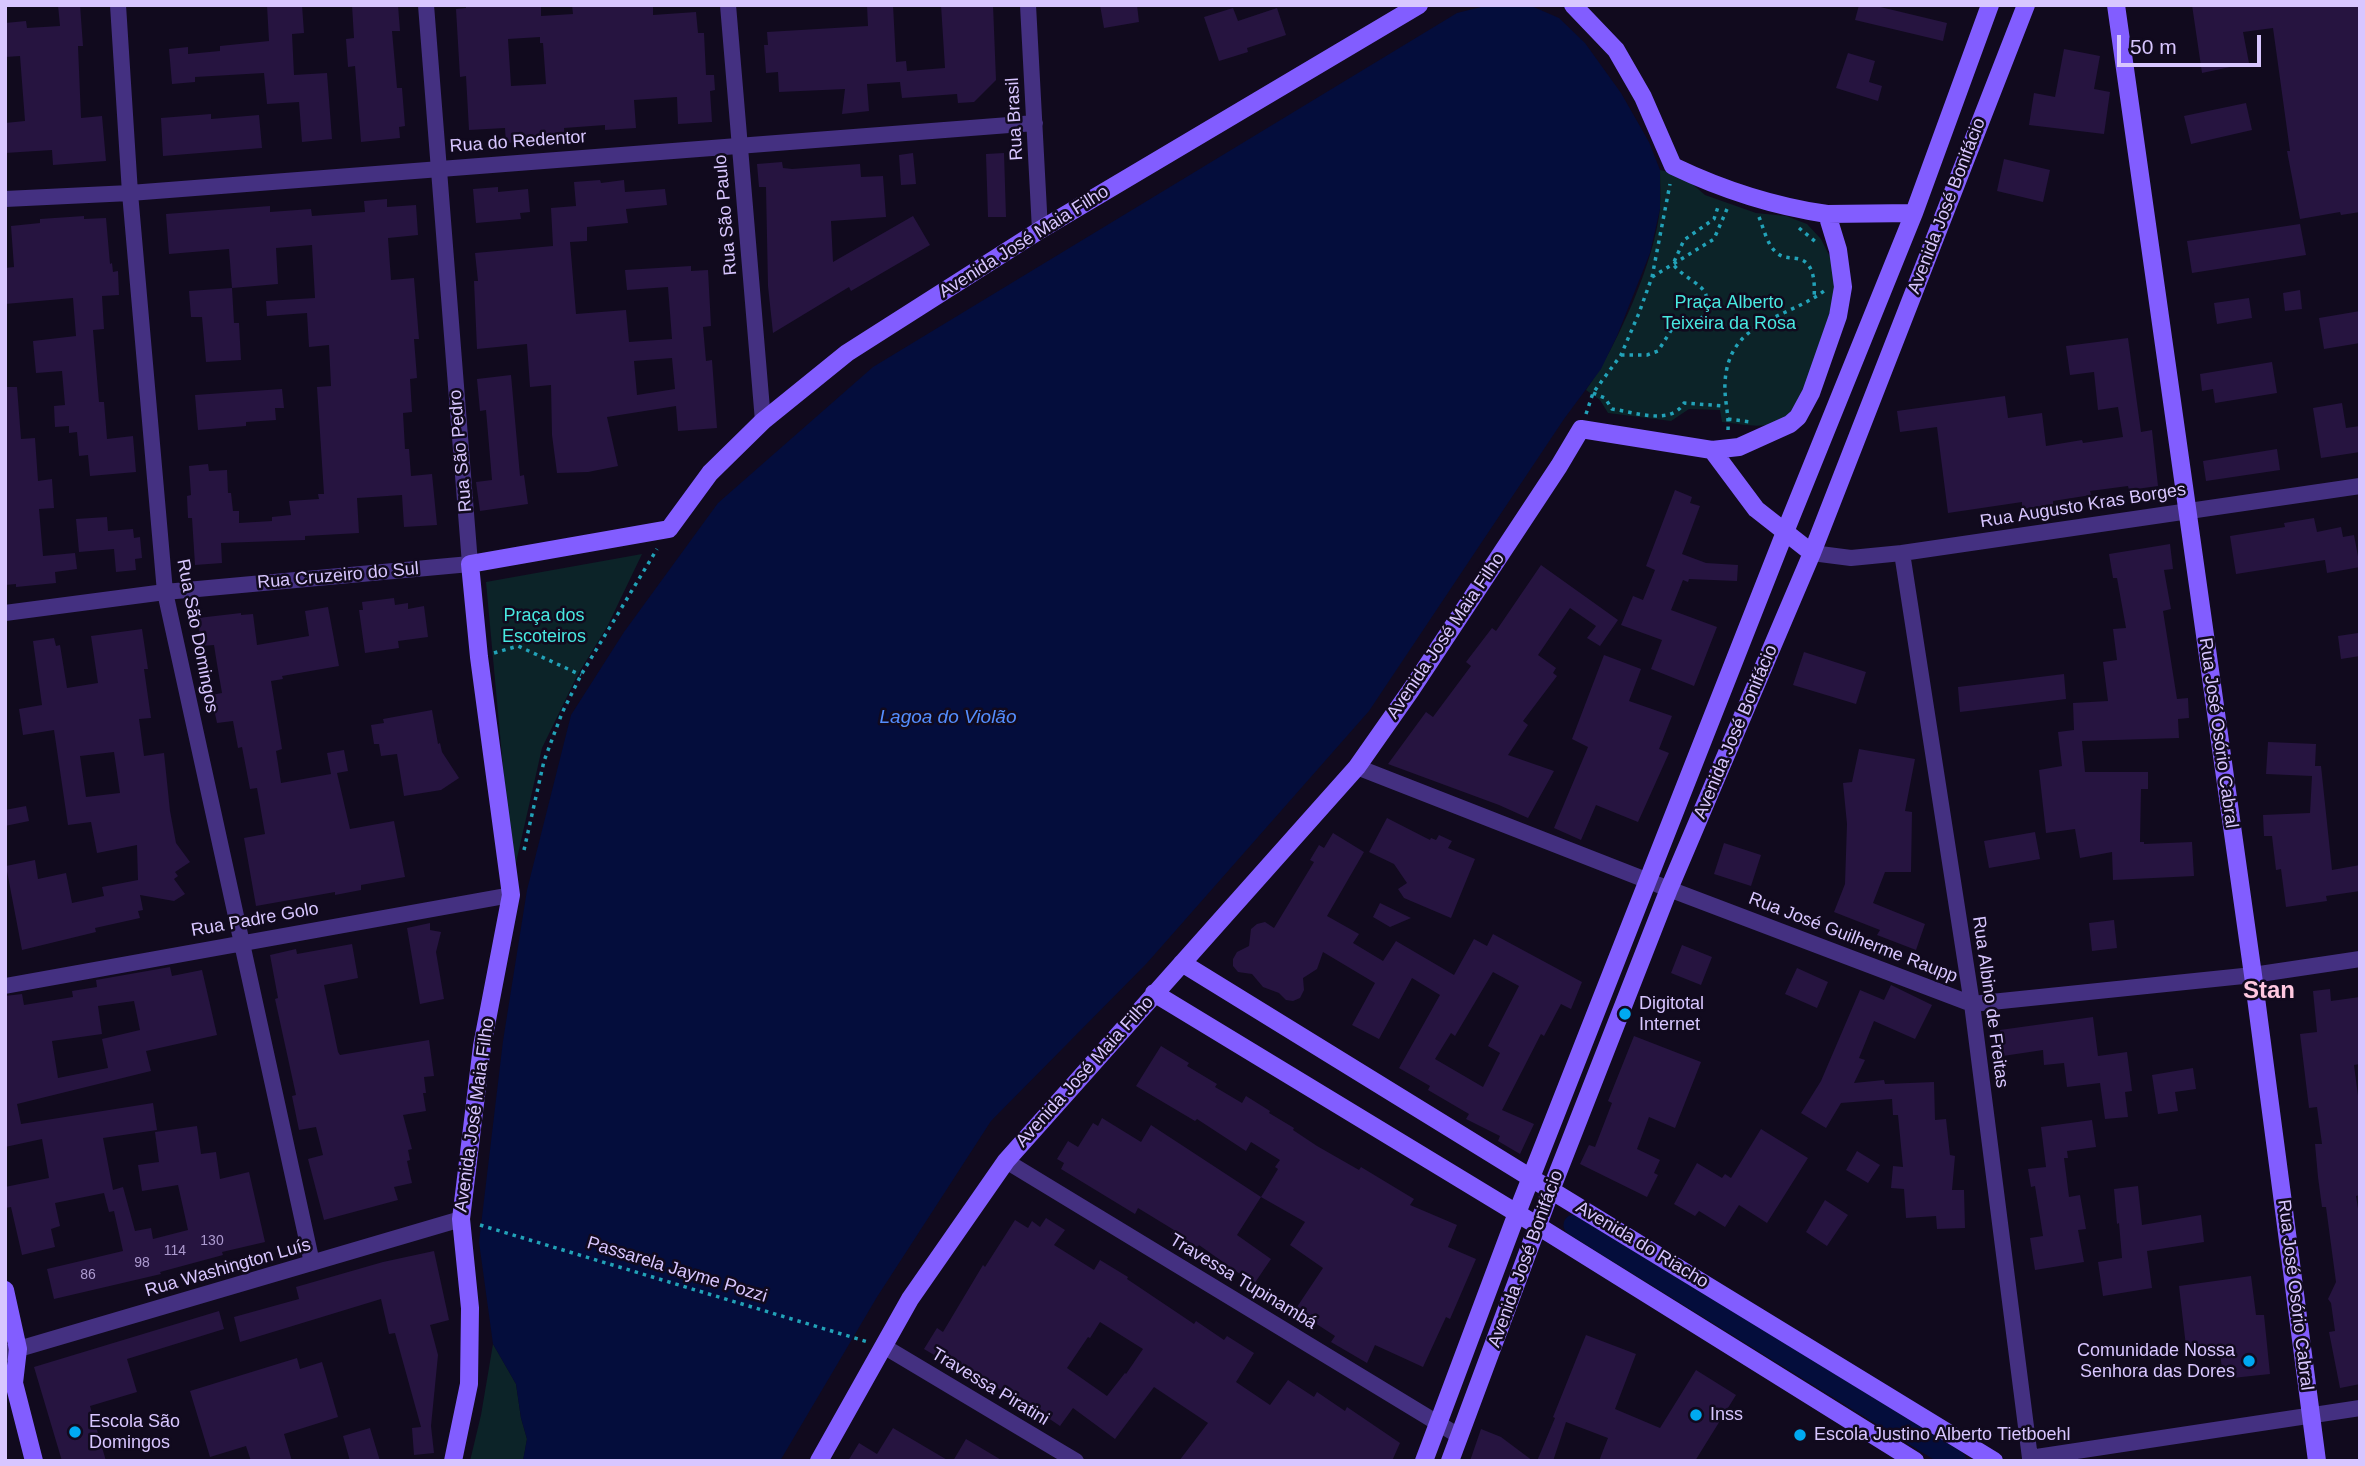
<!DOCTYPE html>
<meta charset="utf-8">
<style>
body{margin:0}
#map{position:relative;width:2365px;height:1466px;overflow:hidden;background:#110a1e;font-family:Helvetica,sans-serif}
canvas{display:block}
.frame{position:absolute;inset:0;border:7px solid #d8c6ff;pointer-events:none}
.scale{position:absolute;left:2117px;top:35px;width:144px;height:32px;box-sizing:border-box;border:4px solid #d8c6ff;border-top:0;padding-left:9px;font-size:21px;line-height:24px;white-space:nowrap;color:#d8c6ff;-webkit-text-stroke:5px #110a1e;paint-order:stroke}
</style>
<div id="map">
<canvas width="2365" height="1466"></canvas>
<div class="frame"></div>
<div class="scale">50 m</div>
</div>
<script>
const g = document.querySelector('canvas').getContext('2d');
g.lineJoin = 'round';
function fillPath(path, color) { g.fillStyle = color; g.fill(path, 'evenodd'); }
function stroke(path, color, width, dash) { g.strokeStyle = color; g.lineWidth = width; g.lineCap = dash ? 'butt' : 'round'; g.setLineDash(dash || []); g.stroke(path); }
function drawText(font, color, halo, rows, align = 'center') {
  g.font = font + ' Helvetica,sans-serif'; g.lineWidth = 5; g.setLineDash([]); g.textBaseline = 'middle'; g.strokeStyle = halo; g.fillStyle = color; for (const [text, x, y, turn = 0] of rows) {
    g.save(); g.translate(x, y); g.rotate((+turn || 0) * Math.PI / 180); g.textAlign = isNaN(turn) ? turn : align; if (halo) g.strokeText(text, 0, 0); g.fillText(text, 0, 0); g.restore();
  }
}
const green = new Path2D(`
 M1660,170L1682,175L1705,195L1756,213L1786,216L1807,224L1821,239L1833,263L1838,287L1800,403C1775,433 1757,426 1722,422L1720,410L1689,409L1671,421L1608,413L1600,400L1586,390C1616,349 1656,259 1660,207C1661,195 1660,182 1660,170Z
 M642,554L607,627L578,674L542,748L513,876L486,582Z
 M493,1344L516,1384L521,1418L527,1439L523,1461H470L481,1415Z`);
const water = new Path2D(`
 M1489,5H1529L1559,18L1585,43L1621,93L1649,142L1660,170V209L1650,253L1617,336L1601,369L1564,419L1369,711L1147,963L991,1121L877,1297L780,1461H523L527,1439L521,1418L516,1384L493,1344L479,1242L503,1041L527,890L571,715L624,632L718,503L873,367L1457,13Z`);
const canal = new Path2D(`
 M1574,1225L1956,1461`);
const building = new Path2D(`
 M58,5H80L83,46H78L81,118L102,116L106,161L53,165L52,150L5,153V123L25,121L20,56L5,57V23L26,21L27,28L60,26Z
 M267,5H302L304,33L292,34L294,75L327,73L332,139L302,142L299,102L267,104L264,73L195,77V82L172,84L169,49L188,47V54L220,51V46L269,41Z
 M352,5H398L400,31H392L397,88H402L405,126L399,127L400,138L361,142L355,66L348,67L346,39L354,38Z
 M466,5H541V16L573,14L572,5H653V15L696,12L698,33H704L706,75H714L715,90L710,91L712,122L678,124L677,97L634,100L636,128L605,130V125L564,128L565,139L506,143L505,128L469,130L466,76L460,77L456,9L466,8ZM540,37V43H543L546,84L511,86L508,39Z
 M867,5H893L896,62L906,61L907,71L945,68L941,5H993L996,80L974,102L958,103L957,94L902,98L900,82L867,84L869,111L842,114L845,89L779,92L778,72L766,73L764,45H768L767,32L868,26Z
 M1100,5H1137L1139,22L1104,28Z
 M1859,5H1872L1947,23L1943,41L1855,20Z
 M2192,5H2360V212L2341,215L2340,212L2300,219L2287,151H2290L2273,28L2243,32L2249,63L2202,73Z
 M1233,8L1238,21L1277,8L1286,35L1247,48L1248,52L1219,61L1204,17Z
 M2064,49L2100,56L2094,89L2110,92L2104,134L2029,125L2034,93L2055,97Z
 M1848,53L1875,61L1869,82L1882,86L1878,101L1836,88Z
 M2246,103L2252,130L2191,144L2184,116Z
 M211,114V119L259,115L262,148L163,156L161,118Z
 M913,153L916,184L901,185L899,155Z
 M1004,153L1006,217H988L986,154Z
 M2004,159L2050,170L2043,202L1997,191Z
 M782,162L783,168L792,169L860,164L861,177L883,176L886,217L831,221L833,262L913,216L930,245L851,291L849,287L773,333L768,286L766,187H759L757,164Z
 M600,180L601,183L624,180L625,192L665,189L667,205L626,209L628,223L587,227V241L570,242L576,314L626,310L629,342L672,339L668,287L627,290L625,270L691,266V271L708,270L711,326L703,327L706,361L712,360L717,428L678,431L676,406L607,417L618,466L588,472L557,473L552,435L551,385L530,387L527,344L477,349L474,281H478L475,253L553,246L551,208L576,206L574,182ZM672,358L675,389L637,395L634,361Z
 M498,187V192L528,189L530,212L520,213L521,219L476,223L473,189Z
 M387,199V207L416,205L418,235L388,238L391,280L414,278L419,339H414L417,378L410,379L412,412L403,413L405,449H409L411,476L432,474L437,525L404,527L402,495L357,498L359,533L305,536V540L221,543L222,563L195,565L192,518H188L187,496L191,495L189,466L208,464L209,471L227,470L228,493H231L233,511H239V523L272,521V517L291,515L289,501L319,499L318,494H324L317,387L331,386L329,345L309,347L307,313L267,316L266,301L315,298L312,245L276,248L278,284L232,288L229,249L169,254L166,214L270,206V212L311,209L312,216L365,212L364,201Z
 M84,216V219L106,218L110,264L112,263L113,272L118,271L119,295L102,296L104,329L93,330L99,402H104L107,439L133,436L136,472L90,476L88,455L79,456L77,432L69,433V426L55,427L54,406L65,405L62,371L36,373L33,341L76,336L73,298L5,304V268L14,267L11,226L40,223V219Z
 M2300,224L2306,255L2192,273L2187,241Z
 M232,288L234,323H239L241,360L206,362L202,317H191L189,291Z
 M2300,290L2302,309L2285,311L2283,293Z
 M2249,298L2252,318L2217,324L2214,303Z
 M2360,311V343L2324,349L2319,318Z
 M2128,338L2141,432L2152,430L2158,486L2129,490L2128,486L2090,491L2091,495L2053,501V505L2022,509V502L1948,513L1937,427L1900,432L1897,411L2005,396L2008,418L2042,413L2046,446L2082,440L2083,443L2123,437L2118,407L2098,410L2094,372L2070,375L2066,346Z
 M2272,362L2277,393L2215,403L2213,389L2202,391L2200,374Z
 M511,375L520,476L524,475L528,504L480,511L476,482L492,480L486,410L480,411L477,379Z
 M5,387H17L21,439L35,438L38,481L52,479L54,508L39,509L43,556L75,553L77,569L55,572L56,583L16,587V584L5,585Z
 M282,389L284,408H275L276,420L246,422V426L198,430L195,395Z
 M2342,403L2346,428L2360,426V452L2321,458L2313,408Z
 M2277,449L2280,470L2206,481L2203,461Z
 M1675,490L1692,497L1690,503L1700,506L1682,554L1706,563L1738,565L1737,581L1689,579L1688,582L1683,580L1671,610L1717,627L1694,686L1651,669L1662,640L1621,625L1633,596L1643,600L1655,570L1646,566Z
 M107,517L108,531L133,529L134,538L140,537L142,558L135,559L136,570L116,572L114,549L79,552L76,519Z
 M2314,518L2317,532L2341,527L2343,537L2354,535L2360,567L2327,573L2325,560L2236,574L2230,536L2285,527L2284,523Z
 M2170,544L2173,569L2164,570L2171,609L2163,611L2177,699L2188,698L2189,718L2178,719L2179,738L2082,741L2085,772H2148V789H2141L2140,842H2144V844L2192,842L2194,876L2113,880L2112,852L2080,858L2075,829L2046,833L2039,770L2062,766L2058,732L2074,730L2073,703L2108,701L2103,662L2117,660L2113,629L2126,628L2117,578H2113L2109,554Z
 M1541,565L1618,620L1600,646L1587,638L1596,626L1570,608L1538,655L1556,668L1553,673L1557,676L1523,721L1528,725L1508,755L1554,771L1528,818L1499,805L1388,764L1426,712L1433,717L1471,666L1466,662L1492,628L1496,631Z
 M394,598L395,605L408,603V609L424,606L428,637L398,641L399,648L365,653L359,610H363L362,602Z
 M328,607L339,666L282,676L283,679L271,681L282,749L276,751L281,783L331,774L327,753L344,750L348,771L337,773L350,829L394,821L405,877L361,885V890L335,895V892L256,906L244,838L265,834L257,788L250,789L242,747L238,748L233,721L217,723L211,695L222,693L217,664L214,645L201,646L198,618L241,613V615L253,614L257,645L309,636L305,611Z
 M142,629L148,669H144L151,718L139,719L144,756L164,753L170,811L176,843L190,862L175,872L178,876L174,879L185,894L174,901L140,895L143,910L138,911L140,918L95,928L96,932L22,950L6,866L35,860L38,879L66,873L72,903L104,896L102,887L138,880L137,845L97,853L91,822L68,825L54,730L23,735L19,709L42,705L33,641L54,638L56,646L60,645L67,688L98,683L91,636ZM114,752L120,793L86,797L80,756Z
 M2358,633L2360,656L2341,659L2338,636Z
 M1804,652L1866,672L1856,704L1793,685Z
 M1604,655L1641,669L1629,701L1672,716L1659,749L1669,753L1638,822L1596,805L1581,840L1554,828L1588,747L1572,739Z
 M2064,674L2066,699L1960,712L1958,687Z
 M432,710L438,744L440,743L442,752L459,778L441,790L404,796L397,754L381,756L379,744H374L371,725L384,723L383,719Z
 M2268,742L2316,744L2315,766H2321L2332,870L2360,865V891L2326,896L2327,901L2286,907L2281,869L2276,870L2272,836H2264L2263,815L2310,813L2312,776L2266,774Z
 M1859,749L1915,759L1905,811L1912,812L1911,872H1885L1873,903L1925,924L1916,950L1877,935L1880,930L1834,912L1845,884L1847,824L1843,783L1852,782Z
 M26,806L29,821L5,826V810Z
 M1387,818L1430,840L1431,838L1436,840L1439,835L1452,841L1448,848L1475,859L1451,918L1404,898L1398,889L1407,883L1394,864L1369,852Z
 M2035,832L2040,859L1989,868L1984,841Z
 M1333,833L1364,852L1327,916L1359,934L1353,943L1383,961L1396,941L1454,975L1474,939L1487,946L1493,934L1582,982L1571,1009L1561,1004L1544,1036L1541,1034L1502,1110L1534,1124L1520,1154L1498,1141L1500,1136L1466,1119L1469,1114L1428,1090L1430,1086L1399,1068L1440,995L1412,978L1379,1039L1352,1025L1375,983L1323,952L1317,969L1303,978L1304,990L1300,998L1293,1001L1286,1000L1279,993L1263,987L1252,974L1238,972L1233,966V959L1237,952L1249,946L1251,929L1257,924L1265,922L1274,928L1314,862L1310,860L1319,845L1324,848ZM1493,972L1519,986L1488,1046L1500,1053L1483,1087L1435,1059L1451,1033L1455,1036Z
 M1724,843L1761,855L1751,886L1714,874Z
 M1380,903L1411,918L1390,927L1373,917Z
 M2114,920L2117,948L2092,951L2089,923Z
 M430,923V930L441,932L436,952L444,999L420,1004L407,928Z
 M352,944L358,978L324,985L338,1052L340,1055L429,1040L434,1076L424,1077L426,1093H423L426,1111L403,1115L412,1149L408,1150L410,1160L407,1161L412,1183L394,1187L398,1200L324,1220L308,1159L323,1155L316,1127L299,1130L292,1096L296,1095L275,999L278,998L270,955L296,949L297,954Z
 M1682,945L1712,957L1701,985L1671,973Z
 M170,967L172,976L202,970L217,1035L146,1051L151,1071L17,1104L21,1124L153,1103L157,1130L103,1138L113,1190L123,1187L135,1231L151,1228L153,1239L188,1230L178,1185L142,1191L138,1165L159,1162L155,1132L197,1126L201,1154L216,1152L220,1179L249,1172L265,1242L222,1252L223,1255L160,1272L161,1274L54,1299L47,1269L123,1251L114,1211L109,1212L104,1193L55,1203L60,1226L51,1229L55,1247L22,1255L11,1207L5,1208V1187L49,1178L42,1139L5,1147V996L22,994L24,1005L73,997L72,991L97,987L96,980ZM134,1001L140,1030L102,1039L108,1068L58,1078L52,1041L102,1034L98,1006Z
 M1797,968L1828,982L1817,1008L1785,994Z
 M1891,985L1932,1005L1915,1039L1874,1021L1859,1058L1865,1060L1854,1083L1884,1080L1885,1084L1934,1082L1935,1120L1946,1119L1950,1155L1955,1156L1952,1190H1964L1965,1228L1937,1229L1936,1216L1906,1218L1904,1189L1891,1188L1893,1166L1903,1167L1898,1115H1893L1892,1099L1841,1103L1826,1128L1801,1113L1821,1081L1860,990L1884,1000Z
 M2330,989L2331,1001L2360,997V1064L2354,1065L2360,1111V1195L2356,1196L2360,1221V1384L2340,1388L2329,1332L2335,1331L2331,1303L2328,1299L2336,1282L2326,1207H2322L2318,1177L2315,1144H2322L2317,1107L2309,1108L2300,1034L2317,1032L2313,991Z
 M2093,1017L2098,1056L2127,1052L2132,1091L2125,1092L2128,1117L2105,1119L2100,1083L2067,1087L2064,1063L2044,1065L2043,1050L2003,1056L2000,1030Z
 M1634,1036L1701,1062L1675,1128L1649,1117L1637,1149L1660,1160L1654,1173L1658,1175L1647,1197L1580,1164L1589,1145L1595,1147L1612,1103L1608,1101Z
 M1161,1046L1189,1063L1187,1066L1217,1084L1215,1087L1242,1103L1246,1096L1270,1111L1269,1113L1294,1128L1293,1130L1317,1146L1359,1170L1361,1167L1414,1199L1410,1205L1457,1225L1448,1247L1476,1259L1450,1319L1446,1317L1423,1367L1375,1345L1367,1363L1331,1342L1335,1336L1295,1310L1323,1268L1290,1245L1305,1222L1261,1197L1278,1169L1275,1167L1280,1160L1251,1142L1246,1151L1197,1119L1195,1121L1136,1086Z
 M2193,1068L2196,1089L2175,1092L2178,1111L2158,1114L2152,1075Z
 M1102,1118L1141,1142L1151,1125L1261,1197L1237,1235L1271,1259L1254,1284L1199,1245L1196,1249L1171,1234L1174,1230L1138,1208L1135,1214L1061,1169L1064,1163L1057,1159L1068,1141L1078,1147L1093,1123L1098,1126Z
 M2092,1120L2096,1147L2067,1151L2068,1158H2064L2069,1197L2080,1195L2086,1229L2078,1230L2084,1262L2035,1270L2030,1238L2043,1236L2035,1186L2031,1187L2028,1169L2046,1167L2041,1127Z
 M1761,1129L1808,1158L1767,1223L1739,1205L1725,1227L1699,1211L1695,1216L1674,1204L1697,1163L1722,1178L1725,1174L1731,1178Z
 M1857,1151L1880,1165L1868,1183L1846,1170Z
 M2138,1186L2142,1225L2201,1215L2204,1242L2147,1251L2152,1288L2103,1296L2098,1262L2122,1258L2119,1223L2117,1224L2114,1189Z
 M1825,1200L1848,1215L1827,1246L1806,1232Z
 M1046,1218L1065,1230L1054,1245L1094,1270L1100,1260L1128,1277L1127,1279L1194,1324L1196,1321L1224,1340L1227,1336L1254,1353L1236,1382L1270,1405L1288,1380L1314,1397L1317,1392L1345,1411L1347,1407L1400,1443L1392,1461H1179L1208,1423L1154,1387L1115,1439L1073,1408L1060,1426L1029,1405L1027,1409L995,1386L993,1390L924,1349L937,1328L943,1332L983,1265L985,1267L1015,1220L1028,1228L1032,1221L1040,1227ZM1100,1322L1143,1349L1126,1374L1125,1373L1107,1396L1067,1368L1088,1337L1090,1338Z
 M434,1251L449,1320L430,1325L438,1355L431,1426L434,1453L414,1455L412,1428L421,1427L395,1333L389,1334L381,1299L240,1342L234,1317L299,1299L296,1287L383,1262Z
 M2251,1276L2256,1315H2264L2270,1374L2223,1379L2220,1351L2187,1355L2179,1286Z
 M219,1311L224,1329L127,1359L137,1392L90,1406L106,1461H62L34,1367Z
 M1586,1335L1636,1354L1615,1409L1660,1428L1696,1370L1736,1395L1695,1461H1599L1608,1438L1566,1422L1553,1461H1537L1555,1418L1553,1417Z
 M297,1358L300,1369L322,1362L338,1417L284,1434L292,1461H251L246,1446L210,1457L190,1391Z
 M370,1428L380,1461H350L343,1436Z
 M893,1428L949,1461H848L859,1443L877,1454Z
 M1481,1429L1501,1437L1533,1461H1470Z
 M966,1439L1003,1461H953Z`);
const path = new Path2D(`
 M1759,217C1764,229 1767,245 1777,253C1784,259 1791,257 1799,259C1815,263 1815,285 1814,298
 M1799,228L1817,243
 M1652,277L1714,239L1727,209
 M1621,355H1647L1658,351L1672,329L1700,319L1708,312C1708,307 1708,299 1706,295C1703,284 1682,277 1673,264L1684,240L1714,219L1719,204
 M1593,393L1605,398L1612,409C1634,412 1671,426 1684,403L1724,406
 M1586,414L1593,393L1621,355L1639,313L1652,277L1670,184
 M1728,419L1751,422
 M1728,430C1729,414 1724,399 1725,382C1729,320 1785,320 1824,291
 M494,653L518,646L581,675
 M524,850L544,761L562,713L581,675L657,549
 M480,1225L868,1342`);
const street = new Path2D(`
 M118,5L130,193L165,592L312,1263
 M728,5L763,421
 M1028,5L1040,230
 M5,199L130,193L1035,123
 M1812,553L1851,558L1902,553L2360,486
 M1902,553L1972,1004L2030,1458
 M5,613L165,592L470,564L426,5
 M1357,767L1669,889L1972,1004L2253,975L2360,959
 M5,986L511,895
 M1006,1161L1459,1436
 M885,1347L1076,1461
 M5,1353L461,1219
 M2030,1461V1458L2360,1408`);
const secondary = new Path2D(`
 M2116,5L2253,975L2317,1461
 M1827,214L1914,213
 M1712,450L1756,509L1812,553
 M1182,963L1531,1178L1994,1461
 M1154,993L1538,1226L1915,1461
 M5,1290L18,1349L14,1383L34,1461
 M453,1461L469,1384L470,1308L461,1219L482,1046L511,895L479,657L470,564L669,529L710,473L763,421L847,353L1040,230L1419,5
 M819,1461L910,1299L1006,1161L1357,767L1411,690L1559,466L1581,429L1712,450L1739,447L1790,424L1798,417L1811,393L1838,316L1843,287L1838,250L1827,214C1772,206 1723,190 1673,166L1643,97L1616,50L1573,5
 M1424,1461L1517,1213L1648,880L1785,532L1914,213L1990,5
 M1450,1461L1551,1190L1669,889L1812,553L2026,5`);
const markers = [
 [1625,1014,7,"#00a9f1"],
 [2249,1361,7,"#00a9f1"],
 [1696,1415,7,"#00a9f1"],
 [75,1432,7,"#00a9f1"],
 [1800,1435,7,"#00a9f1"]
];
const numberNames = [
 ["130",212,1241],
 ["114",175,1251],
 ["98",142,1263],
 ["86",88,1275]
];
const streetNames = [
 ["Rua Brasil",1015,119,-93],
 ["Rua do Redentor",518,142,-4],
 ["Avenida José Bonifácio",1947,206,-69],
 ["Rua São Paulo",726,215,-95],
 ["Avenida José Maia Filho",1024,242,-32],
 ["Rua São Pedro",461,451,-95],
 ["Rua Augusto Kras Borges",2083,506,-9],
 ["Rua Cruzeiro do Sul",338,576,-5],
 ["Rua São Domingos",197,636,79],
 ["Avenida José Maia Filho",1446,636,-56],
 ["Avenida José Bonifácio",1736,732,-67],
 ["Rua José Osório Cabral",2218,733,82],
 ["Rua Padre Golo",255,920,-10],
 ["Rua José Guilherme Raupp",1853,938,21],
 ["Rua Albino de Freitas",1990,1002,82],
 ["Avenida José Maia Filho",1085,1072,-48],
 ["Avenida José Maia Filho",475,1115,-82],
 ["Avenida do Riacho",1642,1245,31],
 ["Avenida José Bonifácio",1526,1259,-70],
 ["Rua Washington Luís",228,1268,-16],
 ["Passarela Jayme Pozzi",677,1270,17],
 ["Travessa Tupinambá",1243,1282,31],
 ["Rua José Osório Cabral",2295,1295,83],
 ["Travessa Piratini",990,1387,31]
];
const parkNames = [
 ["Praça Alberto",1729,303],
 ["Teixeira da Rosa",1729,324],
 ["Praça dos",544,616],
 ["Escoteiros",544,637]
];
const poiNames = [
 ["Digitotal",1639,1004],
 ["Internet",1639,1025],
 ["Comunidade Nossa",2235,1351,"right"],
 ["Senhora das Dores",2235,1372,"right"],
 ["Inss",1710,1415],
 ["Escola São",89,1422],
 ["Domingos",89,1443],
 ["Escola Justino Alberto Tietboehl",1814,1435]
];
const waterNames = [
 ["Lagoa do Violão",948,718]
];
const districtNames = [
 ["Stan",2269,991]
];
fillPath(green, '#0c2328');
fillPath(water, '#040d3c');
stroke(canal, '#040d3c', 21);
fillPath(building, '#261440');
stroke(path, '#22a2b8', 3.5, [3.5, 5]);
stroke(street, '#443081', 16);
stroke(secondary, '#825dff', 18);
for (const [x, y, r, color] of markers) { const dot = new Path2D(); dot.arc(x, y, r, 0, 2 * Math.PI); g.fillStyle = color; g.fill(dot); stroke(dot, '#110a1e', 2.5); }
drawText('14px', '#ac9acf', null, numberNames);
drawText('18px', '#d8c6ff', '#110a1e', streetNames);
drawText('18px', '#48e9e1', '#110a1e', parkNames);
drawText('18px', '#d8c6ff', '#110a1e', poiNames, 'left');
drawText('italic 19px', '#548eff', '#110a1e', waterNames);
drawText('bold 24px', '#ffc8e0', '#110a1e', districtNames);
</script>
